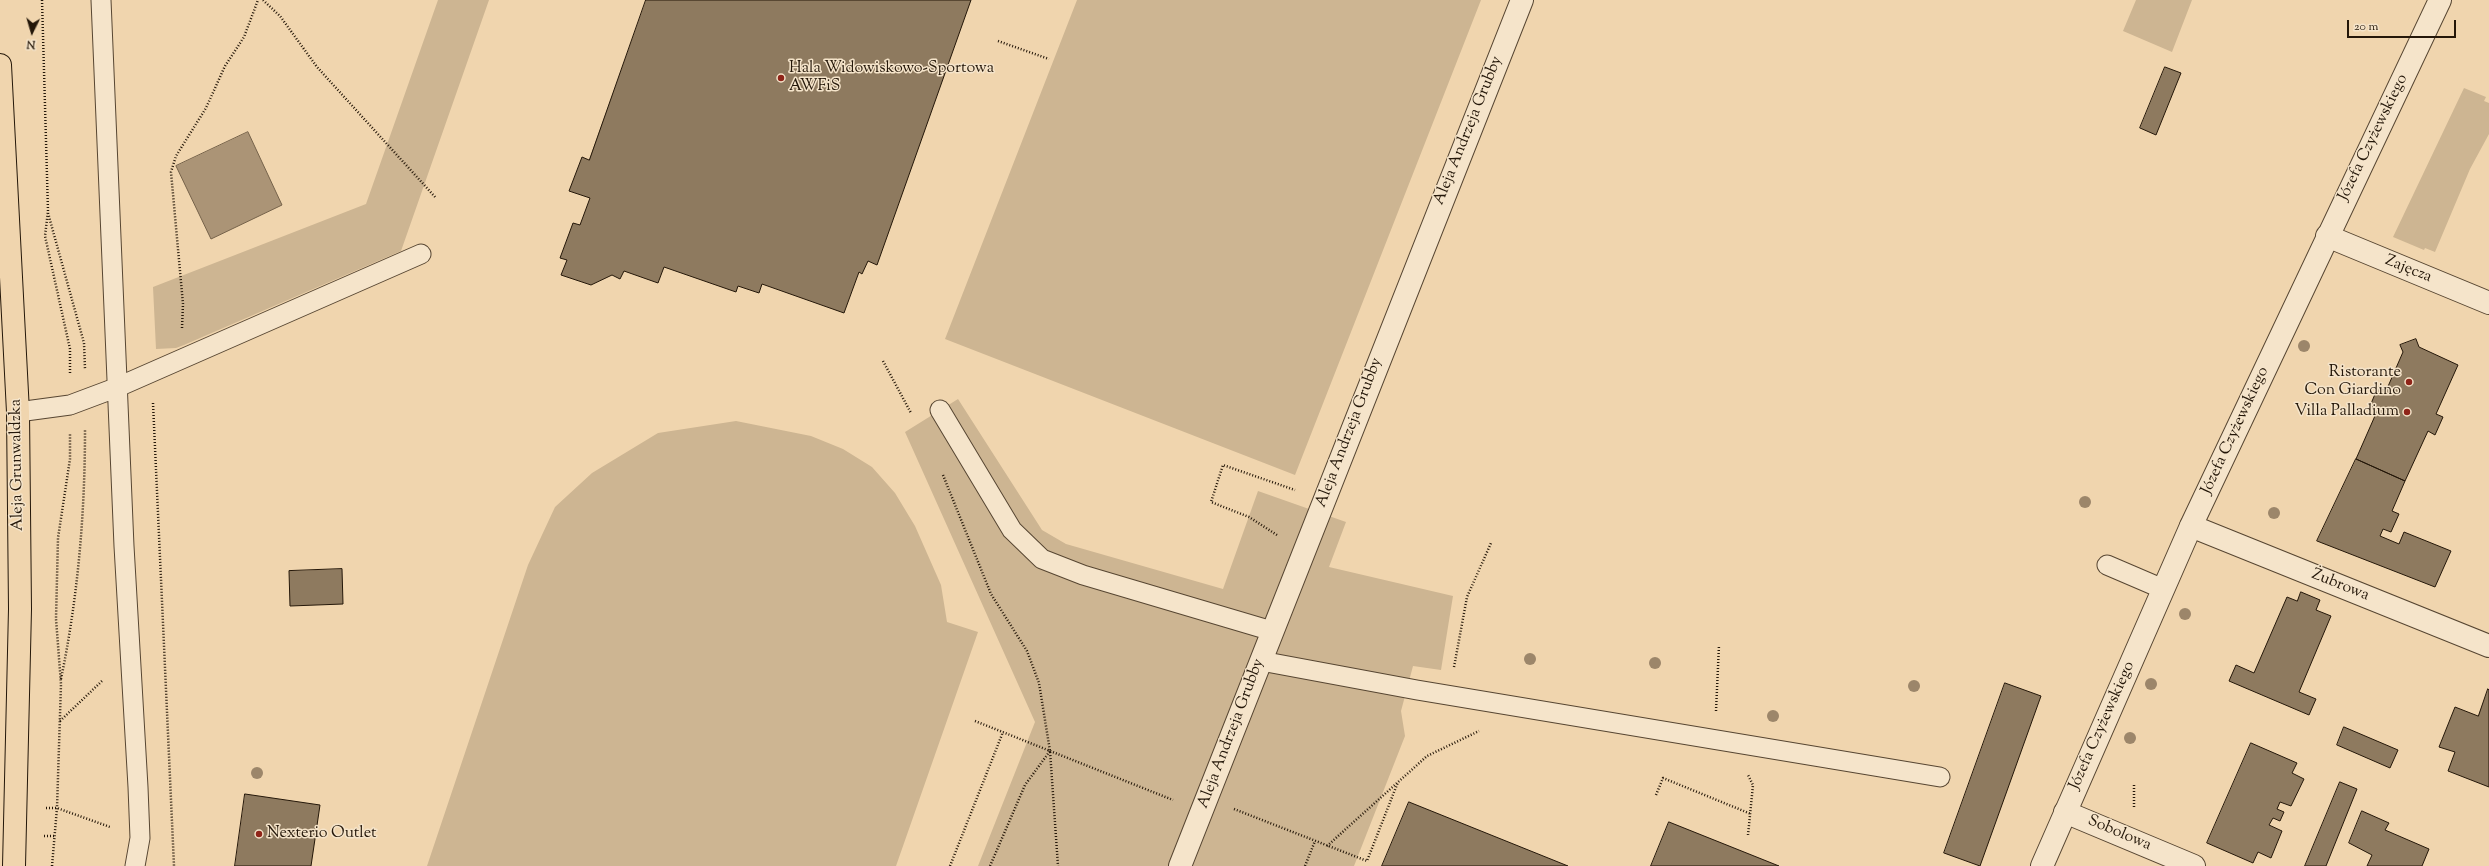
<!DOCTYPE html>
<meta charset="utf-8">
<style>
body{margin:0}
#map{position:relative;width:2489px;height:866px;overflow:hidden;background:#f0d5ae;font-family:"Sorts Mill Goudy",serif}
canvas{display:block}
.north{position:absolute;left:12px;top:12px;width:40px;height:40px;-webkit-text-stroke:3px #f5e4ca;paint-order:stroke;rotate:185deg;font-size:11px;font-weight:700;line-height:16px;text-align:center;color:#241709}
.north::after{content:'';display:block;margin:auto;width:14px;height:18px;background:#241709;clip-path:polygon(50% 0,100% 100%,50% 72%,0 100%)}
.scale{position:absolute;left:2347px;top:20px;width:109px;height:18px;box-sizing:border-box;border:2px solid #241709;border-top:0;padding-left:5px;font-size:12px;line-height:14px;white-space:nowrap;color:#241709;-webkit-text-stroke:3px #f5e4ca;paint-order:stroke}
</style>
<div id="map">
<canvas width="2489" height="866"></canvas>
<div class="north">N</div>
<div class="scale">20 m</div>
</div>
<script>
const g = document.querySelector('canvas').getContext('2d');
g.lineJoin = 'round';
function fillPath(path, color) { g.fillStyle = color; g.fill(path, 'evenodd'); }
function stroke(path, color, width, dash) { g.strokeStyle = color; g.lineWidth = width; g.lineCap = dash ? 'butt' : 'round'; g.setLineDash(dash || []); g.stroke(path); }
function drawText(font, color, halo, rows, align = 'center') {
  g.font = font + ' "Sorts Mill Goudy",serif'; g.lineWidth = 3; g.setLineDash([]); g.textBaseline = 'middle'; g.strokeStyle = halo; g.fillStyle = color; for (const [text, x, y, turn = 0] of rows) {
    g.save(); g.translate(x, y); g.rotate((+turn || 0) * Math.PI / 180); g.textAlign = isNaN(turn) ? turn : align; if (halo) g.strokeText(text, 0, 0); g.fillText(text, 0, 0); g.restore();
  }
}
const green = new Path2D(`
 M438,0H489L401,251L184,345L176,348L156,349L153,287L366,204Z
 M1077,0H1481L1295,475L945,339Z
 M2136,0H2192L2172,52L2123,31Z
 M2464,88L2486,97L2484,101L2489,103V134L2470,169L2435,252L2425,248L2424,250L2393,237Z
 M958,399L1042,530L1066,544L1223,589L1258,491L1346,522L1329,567L1453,596L1441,670L1413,666L1401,711L1405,736L1354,866H978L1035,722L905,432Z
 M736,421L811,436L843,449L872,467L895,493L915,526L941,585L947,622L978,632L896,866H427L528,565L555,507L592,473L658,433Z`);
const water = new Path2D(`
 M248,132L282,205L211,239L176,166Z`);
const building = new Path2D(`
 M646,0H971L877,265L868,261L862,274L859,272L844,313L762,284L759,293L738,286L736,292L664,267L658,283L624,271L620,279L612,275L591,285L561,275L567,260L560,258L573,223L580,225L590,198L569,191L582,157L589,160Z
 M2165,67L2181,73L2156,135L2140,128Z
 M2416,339L2419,347L2458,365L2436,414L2443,417L2435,435L2428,431L2405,481L2356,459L2378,409L2370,406L2378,387L2386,391L2403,352L2400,345Z
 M2356,459L2405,481L2392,511L2399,514L2391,532L2383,529L2380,536L2399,544L2404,532L2451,551L2435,587L2317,541Z
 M342,569L343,604L290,606L289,571Z
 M2301,592L2320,600L2316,610L2331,616L2299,692L2316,699L2309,715L2229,681L2236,665L2254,673L2287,597L2297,601Z
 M2005,683L2041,696L1980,866L1944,853Z
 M2488,689L2489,690V787L2448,771L2455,752L2439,747L2455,707L2478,716Z
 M2344,727L2398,750L2390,768L2337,745Z
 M2251,743L2297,763L2292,773L2304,779L2291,806L2280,802L2277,809L2284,812L2280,821L2273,818L2269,825L2282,831L2271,858L2258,852L2253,863L2207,843Z
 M2340,782L2357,789L2326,866H2305Z
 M245,794L320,805L311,866H235Z
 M1409,802L1568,866H1382Z
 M2362,811L2389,823L2385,830L2429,849L2422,866H2367L2372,855L2349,843Z
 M1669,822L1779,866H1651Z`);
const path = new Path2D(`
 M42,0L48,211L45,236L70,349V375
 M263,0L280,16L317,67L436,198
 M998,41L1049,59
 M48,213L84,343L85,369
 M182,328L183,304L171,172L176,156L206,108L225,66L244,37L258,0
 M883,361L911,413
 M153,403L174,866
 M943,475L991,594L1027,651L1039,683L1050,751L1058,866
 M1277,535L1249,517L1211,502L1223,465L1295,490
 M1454,667L1467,597L1491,543
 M61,679C78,597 85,513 85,430
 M1716,711L1719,645
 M60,721L103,680
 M975,721L1173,800
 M2134,785V809
 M1656,795L1663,778L1751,814
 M46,808H57L110,827
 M1234,809L1367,861L1398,782
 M1748,835L1753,785L1748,775
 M44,836H54
 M1327,846L1427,756L1479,731
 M52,866L57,808L61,684L56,619L58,538L70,459V434
 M950,866L1003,732
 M990,866L1025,785L1050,751
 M1305,866L1315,841`);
const service = new Path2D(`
 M101,0L124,546L138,787L140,838L135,866
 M940,410L1012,530L1042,559L1083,575L1272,631
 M18,412L70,405L118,387L421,254
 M2107,565L2163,589
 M1261,661L1417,690L1940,777`);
const pedestrian = new Path2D(`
 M1180,866L1522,0`);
const minor = new Path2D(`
 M2327,236L2489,303
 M2191,526L2489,646
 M2065,812L2194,866`);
const tertiary = new Path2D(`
 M2042,866L2191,526L2440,0`);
const primary = new Path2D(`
 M0,65L18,412L20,609L14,866`);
const trees = [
 [2304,346],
 [2085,502],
 [2274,513],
 [2185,614],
 [1530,659],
 [1655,663],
 [2151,684],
 [1914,686],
 [1773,716],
 [2130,738],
 [257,773]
];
const markers = [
 [781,78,4,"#8f2418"],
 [2409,382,4,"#8f2418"],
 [2407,412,4,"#8f2418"],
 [259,834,4,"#8f2418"]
];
const poiNames = [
 ["Hala Widowiskowo-Sportowa",789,69],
 ["AWFiS",789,87],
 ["Ristorante",2401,373,"right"],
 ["Con Giardino",2401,391,"right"],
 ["Villa Palladium",2399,412,"right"],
 ["Nexterio Outlet",267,834]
];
const streetNames = [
 ["Aleja Andrzeja Grubby",1469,131,-68],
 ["Józefa Czyżewskiego",2374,138,-64],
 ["Zajęcza",2408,270,22],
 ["Józefa Czyżewskiego",2236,431,-65],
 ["Aleja Andrzeja Grubby",1350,433,-69],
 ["Aleja Grunwaldzka",18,465,-91],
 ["Żubrowa",2340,586,22],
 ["Józefa Czyżewskiego",2103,726,-66],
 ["Aleja Andrzeja Grubby",1232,734,-69],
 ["Sobolowa",2119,834,23]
];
fillPath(green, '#cdb592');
fillPath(water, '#ab9476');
stroke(water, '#75624a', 1);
fillPath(building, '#8e7a5f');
stroke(building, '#241709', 1);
stroke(service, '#574632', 21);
stroke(pedestrian, '#574632', 24);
stroke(minor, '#574632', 24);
stroke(tertiary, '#574632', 24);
stroke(primary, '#241709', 24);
stroke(path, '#241709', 2.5, [1, 2]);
stroke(service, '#f5e4ca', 19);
stroke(pedestrian, '#f5e4ca', 22);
stroke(minor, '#f5e4ca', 22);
stroke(tertiary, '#f5e4ca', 22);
stroke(primary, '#f0d5ae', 22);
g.fillStyle = '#9c866a';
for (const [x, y] of trees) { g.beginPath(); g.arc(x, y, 6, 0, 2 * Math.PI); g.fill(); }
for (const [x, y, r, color] of markers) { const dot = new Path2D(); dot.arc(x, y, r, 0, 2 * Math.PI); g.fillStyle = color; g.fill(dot); stroke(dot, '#f5e4ca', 1.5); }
drawText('16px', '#241709', '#f5e4ca', poiNames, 'left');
drawText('16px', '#241709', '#f5e4ca', streetNames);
</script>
